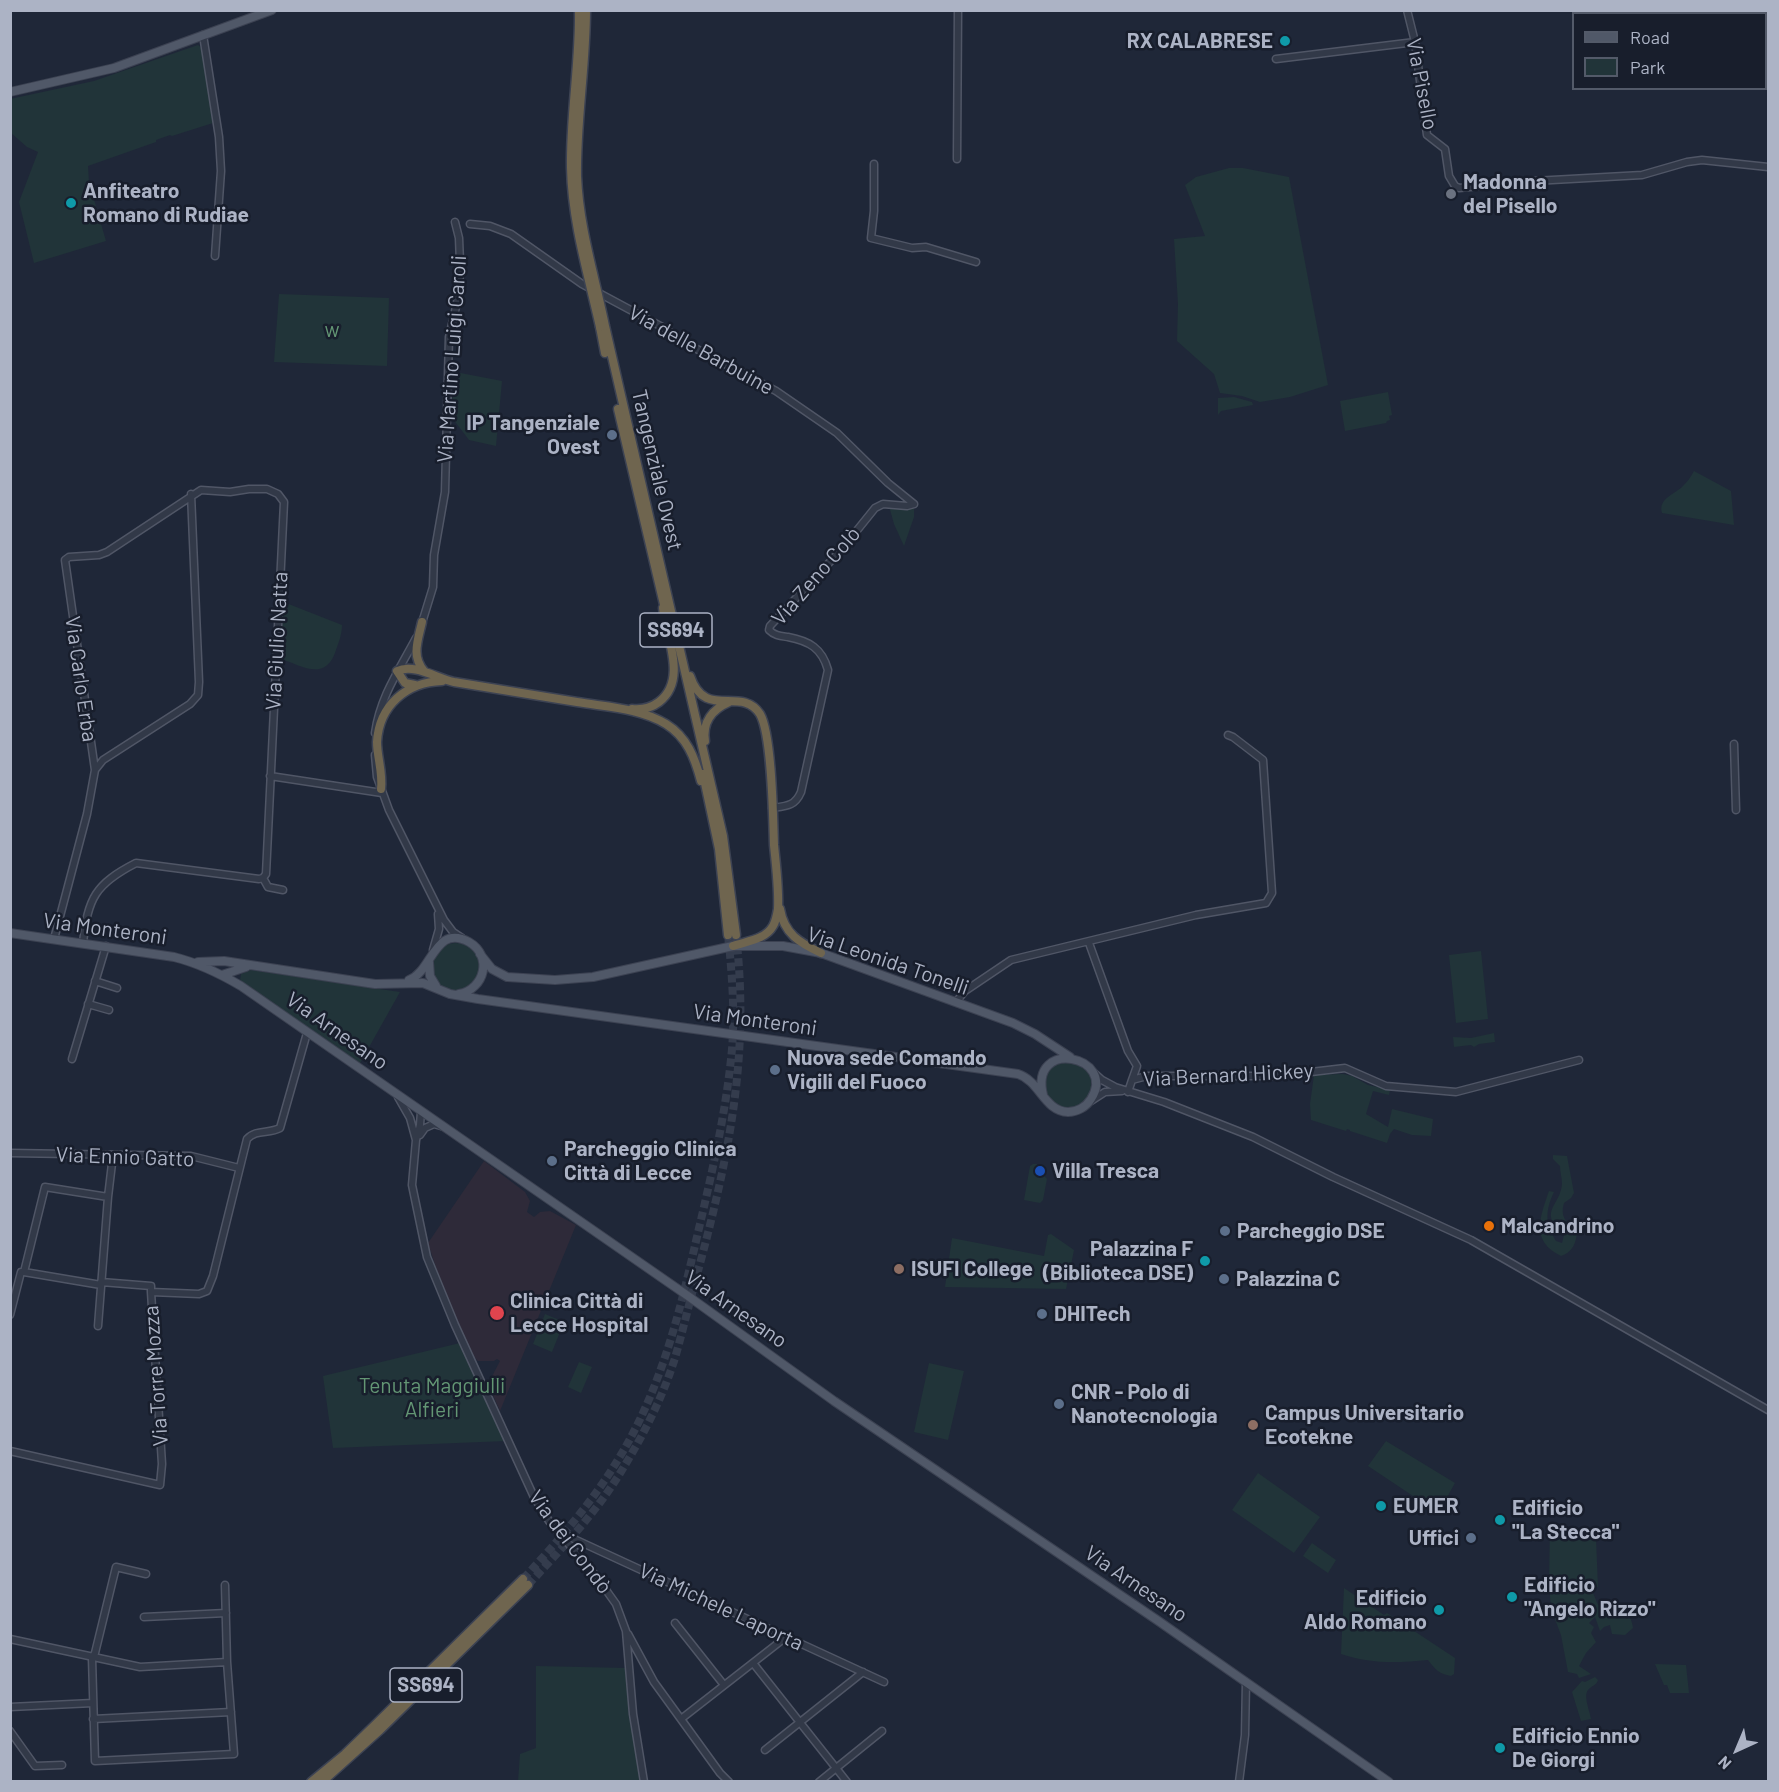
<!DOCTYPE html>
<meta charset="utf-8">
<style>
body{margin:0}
#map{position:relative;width:1779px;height:1792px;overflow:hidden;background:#1f2738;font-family:Barlow,sans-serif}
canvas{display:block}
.frame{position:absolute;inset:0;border:12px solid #acb3c5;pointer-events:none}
.legend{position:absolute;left:1572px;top:12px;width:195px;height:78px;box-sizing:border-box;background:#181e2c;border:2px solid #535a69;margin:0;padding:8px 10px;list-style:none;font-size:18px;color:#acb3c5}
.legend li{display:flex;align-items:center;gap:12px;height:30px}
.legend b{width:30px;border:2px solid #535a69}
.north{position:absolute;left:1707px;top:1720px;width:60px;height:60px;-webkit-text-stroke:4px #181e2c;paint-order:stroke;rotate:224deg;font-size:16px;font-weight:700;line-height:24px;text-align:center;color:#acb3c5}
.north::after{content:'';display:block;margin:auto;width:21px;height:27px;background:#acb3c5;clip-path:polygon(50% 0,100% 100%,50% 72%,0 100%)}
</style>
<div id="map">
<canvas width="1779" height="1792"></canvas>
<div class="frame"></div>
<ul class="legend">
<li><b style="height:8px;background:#505868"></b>Road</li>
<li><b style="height:16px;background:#213439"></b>Park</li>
</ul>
<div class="north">N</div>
</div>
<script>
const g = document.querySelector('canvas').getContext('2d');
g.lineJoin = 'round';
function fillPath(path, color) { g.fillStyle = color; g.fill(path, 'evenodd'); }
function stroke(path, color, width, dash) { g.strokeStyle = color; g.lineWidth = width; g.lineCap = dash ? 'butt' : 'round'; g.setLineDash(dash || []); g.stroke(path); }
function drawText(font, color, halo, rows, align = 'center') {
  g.font = font + ' Barlow,sans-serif'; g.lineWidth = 5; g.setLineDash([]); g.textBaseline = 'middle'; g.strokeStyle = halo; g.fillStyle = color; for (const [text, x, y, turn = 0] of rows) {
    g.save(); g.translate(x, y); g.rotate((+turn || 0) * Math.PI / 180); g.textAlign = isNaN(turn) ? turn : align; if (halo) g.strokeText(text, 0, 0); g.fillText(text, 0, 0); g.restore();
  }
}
const medical = new Path2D(`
 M484,1161L525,1192L530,1201L527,1212L534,1217L540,1212L550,1211L576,1225L500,1411L488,1384L500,1361L497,1359L494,1361H478L474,1357L466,1343L441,1283L428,1243Z`);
const green = new Path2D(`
 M198,45L203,49L213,123L172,136L170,135L156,140V142L88,166L89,182L106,241L34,263L19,202L38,152L27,147L11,133L10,99L94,81Z
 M1229,168H1243L1289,177L1328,385L1290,397L1260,402L1242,396L1220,393L1214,374L1177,341L1178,304L1174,239L1205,236L1185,185L1196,177Z
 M279,294L389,298L387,366L274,362Z
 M450,371L502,381L496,446L469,440L450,415L454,389L450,388Z
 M1388,392L1392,415L1389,416L1390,420L1387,421L1386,423L1345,431L1340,401Z
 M1234,397L1252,402L1253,405L1221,411L1218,415V398Z
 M1694,471L1731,491L1734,525L1662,513C1658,499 1673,495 1682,487C1687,482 1691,477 1694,471Z
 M889,506L914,508V517L904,546L894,524Z
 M281,601L342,625C342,635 338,644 335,653C324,682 300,665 279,658Z
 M432 967a24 24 0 1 1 48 0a24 24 0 1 1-48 0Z
 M1481,951L1488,1019L1456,1023L1449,955Z
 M251,970L400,992L359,1065L240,981L241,974Z
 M1494,1033L1495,1042L1479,1044L1474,1047L1471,1045L1454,1047L1453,1037L1471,1038Z
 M1044 1085a24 24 0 1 1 48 0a24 24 0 1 1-48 0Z
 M1343,1074L1352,1076L1368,1085L1390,1090L1389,1095L1373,1091L1366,1114L1388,1127L1392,1109L1433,1119L1431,1136L1412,1135L1394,1129L1390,1134L1387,1143L1350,1131V1130L1347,1129L1346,1131L1311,1120L1310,1104L1314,1075Z
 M1553,1155L1567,1156L1574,1193L1571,1198L1564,1203C1560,1216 1565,1224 1578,1227C1576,1241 1575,1251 1561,1256C1530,1241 1540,1217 1549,1191L1554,1192C1545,1211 1545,1224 1556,1241L1562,1243L1564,1235C1537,1211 1560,1207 1562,1184C1562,1178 1560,1172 1560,1166L1553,1159Z
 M1033,1164H1037L1039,1170L1047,1179L1043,1200L1040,1203L1024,1200L1030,1166Z
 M1051,1234L1074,1250L1066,1289L945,1287L952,1238L1044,1256L1048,1235Z
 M545,1314L564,1322L552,1352L533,1344Z
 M460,1343L506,1441L333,1448L323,1376Z
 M579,1362L592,1367L581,1393L568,1387Z
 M929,1363L964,1371L948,1440L914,1432Z
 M1386,1441L1455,1483L1441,1508L1413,1496L1368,1466Z
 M1258,1473L1320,1517L1294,1553L1232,1510Z
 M1550,1523C1560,1522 1567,1532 1576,1533L1579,1537L1596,1538L1598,1587L1591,1588L1598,1605H1608L1610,1600C1622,1602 1632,1616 1633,1628L1625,1635L1612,1634L1610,1625L1604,1627L1600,1631L1595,1617L1589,1623L1594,1627L1591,1633L1596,1642L1586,1653L1579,1666L1591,1674L1579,1678L1577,1674L1568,1672L1561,1635L1551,1609L1549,1584Z
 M1312,1543L1336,1560L1328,1573L1303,1556Z
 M1344,1588L1384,1615L1387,1613L1455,1658L1454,1674L1451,1676C1439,1674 1435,1669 1428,1660C1398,1663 1370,1664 1341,1654Z
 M1655,1664L1686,1665L1689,1693H1670L1667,1685H1664Z
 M536,1666L626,1668L632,1728L642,1781L518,1782L520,1754L536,1748Z
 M1595,1677L1598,1680C1596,1686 1592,1685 1588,1690C1583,1696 1590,1711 1591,1719L1581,1721L1572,1692L1582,1681L1585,1682Z`);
const highwayTunnel = new Path2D(`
 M523,1579C558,1541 592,1503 619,1458C660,1391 679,1316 696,1241C711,1177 726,1114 732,1049C735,1011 732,973 728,935
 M528,1585C563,1547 599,1510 625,1465C645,1432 663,1396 675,1358C683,1330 690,1300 698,1271C729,1156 750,1055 736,935`);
const minor = new Path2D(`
 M1407,10L1415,42L1427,135L1445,149L1449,176L1455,186L1459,188L1534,181L1642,175L1687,162L1702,160L1768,167
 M203,35L219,137L221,171L215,256
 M1276,59L1415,42
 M957,159L958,10
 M874,164V211L871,238L912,248L926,247L976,262
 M470,224L490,226L511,234L582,284L664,328L693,347L776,391L837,433L888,483L914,504
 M421,626L433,587L434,555L445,492L449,337L459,294L460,263L459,238L455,222
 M375,733C380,697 399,670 416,638
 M1734,744L1736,810
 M375,755L377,777L389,810L444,920L453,932L462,938
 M95,770L103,760L190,704L198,695L199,682L191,494
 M270,776L382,793
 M772,808C787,806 795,806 801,792L828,670C822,648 809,641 788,637C781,636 775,636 769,630L770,626L842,549L875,508L883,504L907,506L914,504
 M54,939L87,814L95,770L65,560L69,557L99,555L107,552L201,490L230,492L249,489H267L278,494L284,502L266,874L263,878
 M83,943C88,898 95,884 136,863L259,879L263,878L268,887L283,890
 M1089,943L1128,1051L1137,1066L1132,1080
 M433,950L439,929L438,914
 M95,981L117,988
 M956,1002L965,991L1011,960L1196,915L1266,903L1272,893L1263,760L1233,737L1228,735
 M88,1004L109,1010
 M72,1059L106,946
 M1092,1071L1102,1080L1115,1087L1164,1102L1253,1137L1333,1177L1471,1240L1768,1410
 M1128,1092L1132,1080L1147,1076H1277L1345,1068L1386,1086L1456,1092L1579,1060
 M398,1097L410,1118L416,1140
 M1091,1101L1105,1092L1122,1091
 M421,1112L420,1125L416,1140L412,1185L427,1257L455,1325L534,1497L549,1521L596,1576L616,1604L626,1631L633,1714L644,1782
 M420,1135L425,1128L434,1124L441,1126
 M10,1153L191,1156L239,1168
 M108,1197L113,1155
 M24,1272L101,1285
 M101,1282L151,1286V1292
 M10,1315L21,1272H24L45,1187L108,1197L98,1326
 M10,1451L160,1485L162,1464L151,1292L199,1294L207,1291L213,1276L247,1139C256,1129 269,1134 280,1128L307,1033
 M561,1533L884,1682
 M146,1574L116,1567L95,1653L92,1658L95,1761L234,1754L227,1662L225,1585
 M144,1617L226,1613
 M675,1623L724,1685
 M628,1634L654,1682L720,1773L729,1782
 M10,1639L140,1667L227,1662
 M753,1663L847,1782
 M10,1707L93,1703
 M93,1719L231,1712
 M681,1719L786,1637
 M10,1731L35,1766L62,1765
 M765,1750L863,1672
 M819,1782L882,1731
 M1239,1782L1245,1735L1246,1682`);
const major = new Path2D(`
 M10,92L114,68L272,10
 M10,933L174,957C198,963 219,973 241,986L688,1296L834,1401L1157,1620L1389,1782
 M480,954L492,969L507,977L555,980L593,977L733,946H783L821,953L1013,1023L1035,1034L1070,1057
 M198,962L224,961L375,984L423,983L450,994L478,999L1018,1074C1040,1081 1044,1111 1068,1112C1077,1112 1086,1107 1091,1099C1118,1056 1029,1037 1043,1095
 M429,962L430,976L436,986
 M222,975L246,967
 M409,980C432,972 435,923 469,942C493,956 485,989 459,994`);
const highway = new Path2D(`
 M605,326L723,836L736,935
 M600,327L605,353
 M618,409L666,613
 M422,622C418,640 411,656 424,671
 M690,676C705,721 741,685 760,714C772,735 773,817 774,845C776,866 779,888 778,909C777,915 776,921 773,926C765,940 747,941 733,946
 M415,685L405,683L397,671C414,663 436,678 454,682C495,689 536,695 577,702C606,707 640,708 666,724C687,737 695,758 701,781
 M632,709C642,710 651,708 659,702C688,680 666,637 663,608
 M705,741C702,722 713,709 729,702
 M703,774L719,849L728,935
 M381,789C383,773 377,757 377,742C379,705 407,682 442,681
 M780,909C784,934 800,943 821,953
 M311,1782L345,1754L375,1725L523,1579
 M322,1782L380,1730L528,1585`);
const highwayBridge = new Path2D(`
 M579,10C580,63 570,115 571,168C572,221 588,274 600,327
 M586,10C586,66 576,121 577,176C579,227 595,277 605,326`);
const markers = [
 [1285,41,6,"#0f9aa8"],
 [1451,194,6,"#6b7280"],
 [71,203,6,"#0f9aa8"],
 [612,435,6,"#5c6f8a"],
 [775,1070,6,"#5c6f8a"],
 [552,1161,6,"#5c6f8a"],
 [1040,1171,6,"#1a4fb4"],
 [1489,1226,6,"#e8710a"],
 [1225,1231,6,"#5c6f8a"],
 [1205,1261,6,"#0f9aa8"],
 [899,1269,6,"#8d6e63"],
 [1224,1279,6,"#5c6f8a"],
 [497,1313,8,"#e0444e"],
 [1042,1314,6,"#5c6f8a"],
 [1059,1404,6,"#5c6f8a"],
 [1253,1425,6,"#8d6e63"],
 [1381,1506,6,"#0f9aa8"],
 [1500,1520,6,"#0f9aa8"],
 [1471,1538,6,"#5c6f8a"],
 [1512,1597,6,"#0f9aa8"],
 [1439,1610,6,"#0f9aa8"],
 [1500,1748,6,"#0f9aa8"]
];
const shields = [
 [676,630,72],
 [426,1685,72]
];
const shieldNames = [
 ["SS694",676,630],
 ["SS694",426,1685]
];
const poiNames = [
 ["RX CALABRESE",1273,41,"right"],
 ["Madonna",1463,182],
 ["del Pisello",1463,206],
 ["Anfiteatro",83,191],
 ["Romano di Rudiae",83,215],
 ["IP Tangenziale",600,423,"right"],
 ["Ovest",600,447,"right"],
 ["Nuova sede Comando",787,1058],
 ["Vigili del Fuoco",787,1082],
 ["Parcheggio Clinica",564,1149],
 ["Città di Lecce",564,1173],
 ["Villa Tresca",1052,1171],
 ["Malcandrino",1501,1226],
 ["Parcheggio DSE",1237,1231],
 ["Palazzina F",1193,1249,"right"],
 ["(Biblioteca DSE)",1193,1273,"right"],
 ["ISUFI College",911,1269],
 ["Palazzina C",1236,1279],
 ["Clinica Città di",510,1301],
 ["Lecce Hospital",510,1325],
 ["DHITech",1054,1314],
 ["CNR - Polo di",1071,1392],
 ["Nanotecnologia",1071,1416],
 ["Campus Universitario",1265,1413],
 ["Ecotekne",1265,1437],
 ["EUMER",1393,1506],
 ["Edificio",1512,1508],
 ["\"La Stecca\"",1512,1532],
 ["Uffici",1459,1538,"right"],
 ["Edificio",1524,1585],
 ["\"Angelo Rizzo\"",1524,1609],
 ["Edificio",1427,1598,"right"],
 ["Aldo Romano",1427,1622,"right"],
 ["Edificio Ennio",1512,1736],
 ["De Giorgi",1512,1760]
];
const streetNames = [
 ["Via Pisello",1422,84,79],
 ["Via delle Barbuine",701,350,29],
 ["Via Martino Luigi Caroli",452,359,-86],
 ["Tangenziale Ovest",657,470,77],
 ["Via Zeno Colò",816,576,-49],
 ["Via Giulio Natta",277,641,-87],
 ["Via Carlo Erba",81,679,82],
 ["Via Monteroni",105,929,8],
 ["Via Leonida Tonelli",888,961,19],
 ["Via Monteroni",755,1020,8],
 ["Via Arnesano",337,1031,35],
 ["Via Bernard Hickey",1228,1075,-3],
 ["Via Ennio Gatto",125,1157,2],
 ["Via Arnesano",736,1309,35],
 ["Via Torre Mozza",156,1376,-94],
 ["Via dei Condò",570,1542,53],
 ["Via Arnesano",1136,1584,34],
 ["Via Michele Laporta",721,1607,25]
];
const parkNames = [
 ["w",332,330],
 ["Tenuta Maggiulli",432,1386],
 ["Alfieri",432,1410]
];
fillPath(medical, '#2e2a39');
fillPath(green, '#213439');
stroke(highwayTunnel, '#343c4d', 8, [8, 4]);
stroke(minor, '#505666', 9);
stroke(major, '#3c4252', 10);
stroke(highway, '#3d4353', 11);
stroke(minor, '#323948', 6);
stroke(major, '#505868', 8);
stroke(highway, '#6f654f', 8);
stroke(highwayBridge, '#3d4353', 11, []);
stroke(highwayBridge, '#6f654f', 8);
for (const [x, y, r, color] of markers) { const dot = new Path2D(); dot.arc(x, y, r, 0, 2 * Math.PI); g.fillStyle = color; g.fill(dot); stroke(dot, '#181e2c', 2); }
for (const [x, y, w] of shields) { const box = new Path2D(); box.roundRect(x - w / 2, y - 17, w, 34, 4.5); g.fillStyle = '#181e2c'; g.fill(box); stroke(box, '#acb3c5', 1.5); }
drawText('bold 20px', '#acb3c5', null, shieldNames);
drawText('bold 21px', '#acb3c5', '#181e2c', poiNames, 'left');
drawText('21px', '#acb3c5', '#181e2c', streetNames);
drawText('21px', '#639674', '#181e2c', parkNames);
</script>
